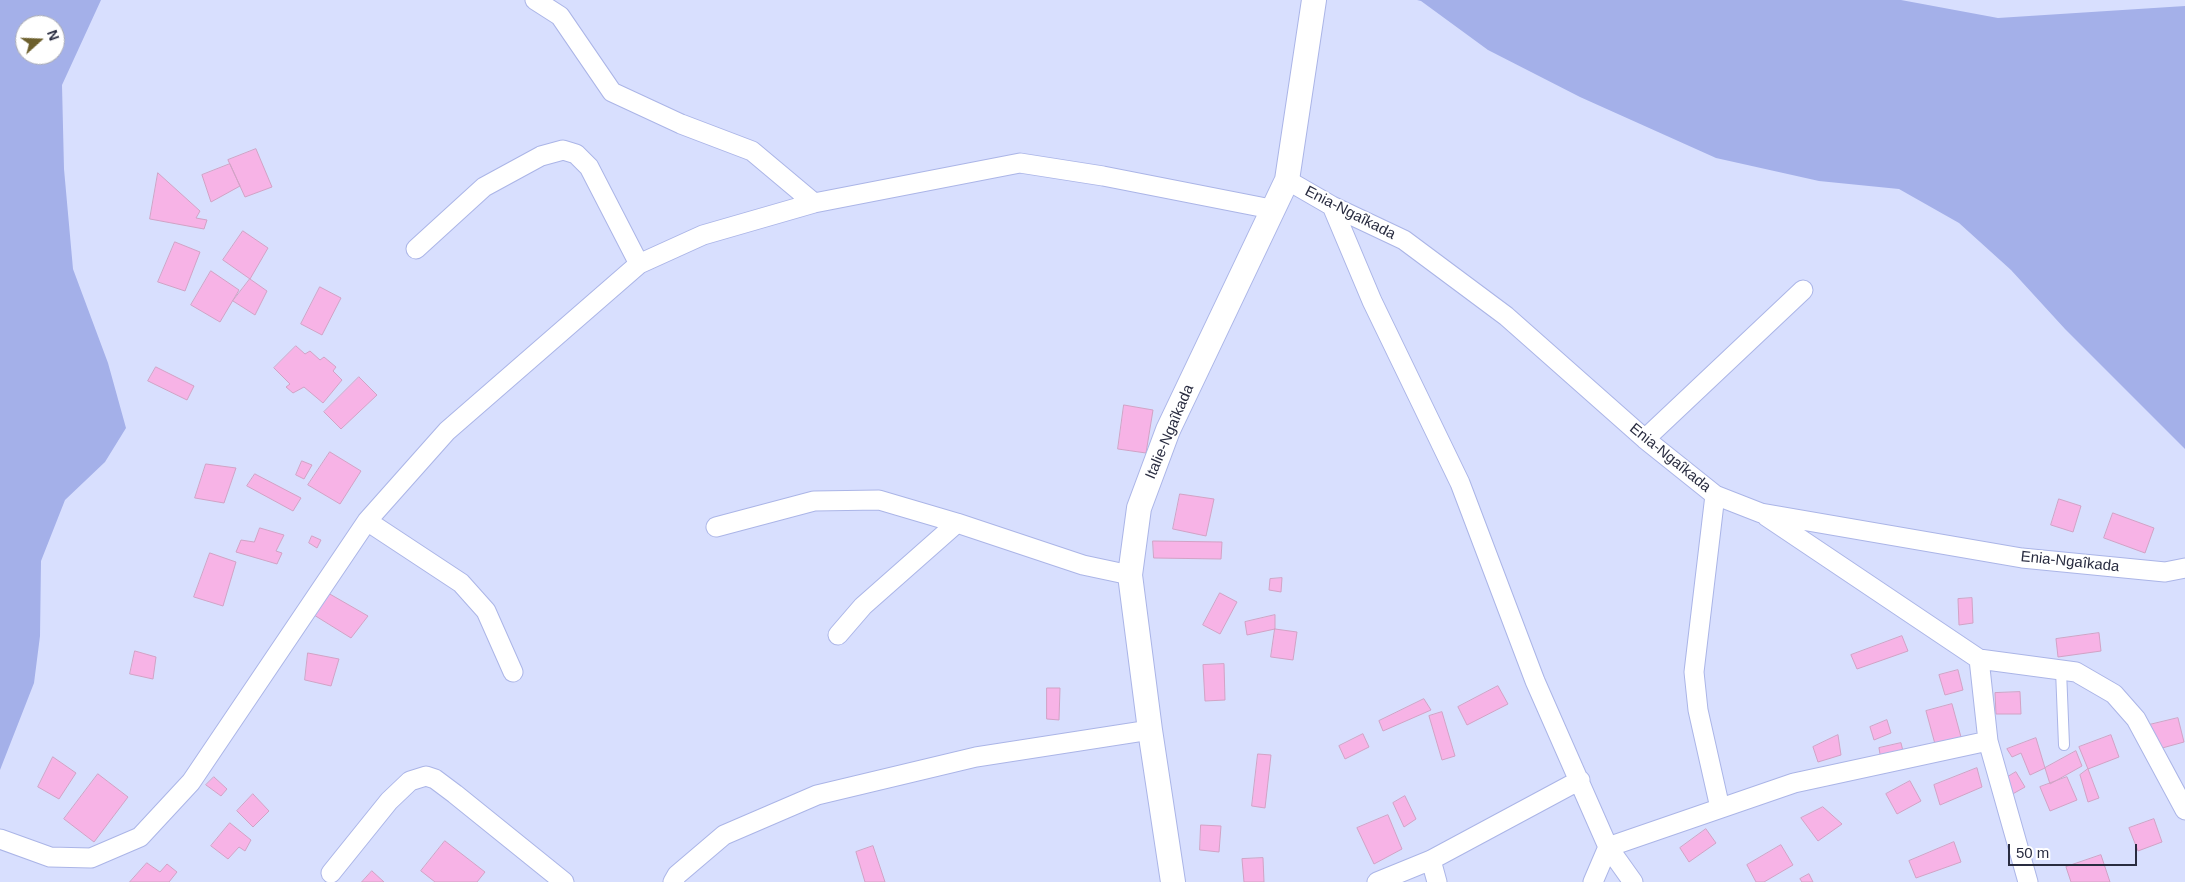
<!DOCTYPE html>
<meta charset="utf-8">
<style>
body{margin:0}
#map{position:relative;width:2185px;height:882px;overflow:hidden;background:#d8dffe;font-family:Arial,sans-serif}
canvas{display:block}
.north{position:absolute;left:15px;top:15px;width:50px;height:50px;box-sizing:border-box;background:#fff;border:1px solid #a9abb3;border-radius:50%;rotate:70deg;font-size:14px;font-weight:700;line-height:20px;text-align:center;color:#292c40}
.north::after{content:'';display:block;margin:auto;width:18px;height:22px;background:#6d602d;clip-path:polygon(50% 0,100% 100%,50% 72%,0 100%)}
.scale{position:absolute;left:2008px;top:844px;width:129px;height:22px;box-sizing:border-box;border:2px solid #292c40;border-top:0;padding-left:6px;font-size:15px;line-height:18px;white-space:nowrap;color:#292c40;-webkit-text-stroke:4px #fff;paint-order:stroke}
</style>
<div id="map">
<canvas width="2185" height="882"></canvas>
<div class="north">N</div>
<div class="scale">50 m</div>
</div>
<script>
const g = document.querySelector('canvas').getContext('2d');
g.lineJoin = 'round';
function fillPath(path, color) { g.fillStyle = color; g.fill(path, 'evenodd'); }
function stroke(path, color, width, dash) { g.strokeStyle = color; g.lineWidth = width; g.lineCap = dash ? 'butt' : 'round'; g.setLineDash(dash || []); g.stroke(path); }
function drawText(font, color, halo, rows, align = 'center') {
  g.font = font + ' Arial,sans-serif'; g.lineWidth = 4; g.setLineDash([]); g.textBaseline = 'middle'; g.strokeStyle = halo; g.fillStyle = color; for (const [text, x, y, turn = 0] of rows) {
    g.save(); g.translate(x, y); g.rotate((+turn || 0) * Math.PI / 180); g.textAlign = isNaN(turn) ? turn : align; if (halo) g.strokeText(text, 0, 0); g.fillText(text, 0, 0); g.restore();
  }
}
const green = new Path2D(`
 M0,0H101L62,85L64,169L73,269L108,363L126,428L105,462L65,500L41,561L40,636L34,683L0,770ZM25,25H55V55H25Z
 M1417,0H1901L1998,18L2185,6V449L2065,329L2011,270L1959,223L1899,189L1819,181L1716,158L1580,97L1488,50L1421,1Z`);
const building = new Path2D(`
 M256,149L272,187L245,197L228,160Z
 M230,164L240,186L211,202L202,175Z
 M158,173L200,211L196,218L207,220L204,229L150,219Z
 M243,231L268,248L250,279L223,260Z
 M175,242L200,252L185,291L158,282Z
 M211,271L239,290L220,322L191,305Z
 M250,279L267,291L255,315L233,301Z
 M320,287L341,298L322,335L301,324Z
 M296,346L305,354L310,351L320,360L324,357L336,367L333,371L342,380L323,403L304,387L293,393L286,387L290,384L274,368Z
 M156,367L194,386L187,400L148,381Z
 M359,377L377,395L341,429L324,412Z
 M1124,405L1153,410L1146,453L1118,449Z
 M330,452L361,471L340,504L308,485Z
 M302,461L312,465L304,479L296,475Z
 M206,464L236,468L224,503L195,498Z
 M255,474L301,498L293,511L247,486Z
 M1180,494L1214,499L1206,536L1173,529Z
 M2059,499L2081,506L2073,532L2051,525Z
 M2113,513L2154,528L2145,553L2104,538Z
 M260,528L284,535L276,551L282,553L277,564L236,552L241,540L254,542Z
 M312,536L321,540L317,548L309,543Z
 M1153,541L1222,542L1221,559L1154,558Z
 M210,553L236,562L223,606L194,597Z
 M1282,578L1281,592L1269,590L1270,579Z
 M328,593L368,616L351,638L314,615Z
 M1220,593L1237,602L1220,634L1203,625Z
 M1972,598L1973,623L1959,625L1958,599Z
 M1275,615V629L1247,635L1245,622Z
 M1275,629L1297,632L1293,660L1271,657Z
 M2099,633L2101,651L2058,657L2056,639Z
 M1902,636L1908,651L1857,669L1851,655Z
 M135,651L156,657L153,679L130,674Z
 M308,653L339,659L331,686L305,680Z
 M1224,664L1225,700L1205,701L1203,665Z
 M1958,670L1963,690L1945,695L1939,675Z
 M1498,686L1508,704L1467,725L1458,707Z
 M1047,688H1060L1059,720L1047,719Z
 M2020,692L2021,714H1996L1995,693Z
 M1424,699L1431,710L1383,731L1379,721Z
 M1952,704L1961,737L1935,744L1926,711Z
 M1442,712L1455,756L1442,760L1429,716Z
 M2178,718L2184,742L2155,750L2149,725Z
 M1887,720L1891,733L1874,740L1870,727Z
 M1363,734L1369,747L1345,759L1339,746Z
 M1838,735L1841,755L1818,762L1813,747Z
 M2111,735L2119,757L2088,769L2079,747Z
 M2036,738L2045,768L2030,775L2021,753L2012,757L2007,749Z
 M1901,743L1904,755L1881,760L1879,748Z
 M2076,751L2082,766L2050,784L2045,768Z
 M1258,754L1271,755L1265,808L1252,806Z
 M53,757L76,773L59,799L38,787Z
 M1977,768L1982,787L1940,805L1934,785Z
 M2088,769L2099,798L2088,802L2080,775Z
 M2016,772L2025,787L2009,796L2001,781Z
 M98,774L128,797L94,842L64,819Z
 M214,777L227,789L221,796L206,785Z
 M2067,777L2077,800L2050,811L2040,787Z
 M1910,781L1921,801L1897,814L1886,794Z
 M253,794L269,811L253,827L237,811Z
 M1405,796L1416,819L1404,827L1393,803Z
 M1823,807L1842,824L1818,841L1801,818Z
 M1388,815L1402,849L1374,864L1357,828Z
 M2154,819L2162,842L2138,851L2129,828Z
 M230,823L251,840L245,851L239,847L228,859L211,846Z
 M1201,825L1221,826L1219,852L1200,850Z
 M1706,829L1716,843L1689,862L1680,848Z
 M445,841L485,872L477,882H435L421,871Z
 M1954,842L1961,862L1916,878L1909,861Z
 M1781,845L1793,865L1764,882H1756L1747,865Z
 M873,846L885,882H865L856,852Z
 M2101,855L2110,882H2071L2066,867Z
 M1263,858L1264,882H1244L1242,859Z
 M147,863L160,872L167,864L177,872L169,882H130Z
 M372,871L384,882H362Z
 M1809,874L1813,882H1802L1800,879Z`);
const service = new Path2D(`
 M2061,670L2064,745`);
const minor = new Path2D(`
 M535,0L560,16L612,92L681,124L752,151L814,203
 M1287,180L1332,206L1404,240L1506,316L1645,439L1715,495L1761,513L2022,558L2165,572L2185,568
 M1332,206L1372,301L1460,483L1535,681L1608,847L1633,882
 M416,249L484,187L541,156L563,150L576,154L589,167L639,264
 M1645,439L1803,290
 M1715,495L1694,672L1698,710L1720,808
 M1766,516L1979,659L2076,672L2114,694L2136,719L2185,810
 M367,521L461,583L486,611L513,672
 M716,527L814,501L879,500L957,523L1083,565L1130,575
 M838,635L863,606L957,523
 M1979,659L1988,741L2028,882
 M0,839L50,857L91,858L140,837L191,782L367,521L447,431L639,264L703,235L814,203L1020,163L1103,176L1271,209
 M1431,860L1437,882
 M331,873L389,801L410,781L426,776L435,779L455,794L564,882
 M673,882L677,875L724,835L817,795L976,757L1150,730
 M1377,882L1431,860L1580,780
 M1593,882L1608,847L1794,783L1988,741`);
const tertiary = new Path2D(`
 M1173,882L1150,730L1130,575L1139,508L1168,430L1287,180L1314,0`);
const streetNames = [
 ["Enia-Ngaîkada",1350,213,27],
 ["Italie-Ngaîkada",1170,432,-67],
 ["Enia-Ngaîkada",1670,458,39],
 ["Enia-Ngaîkada",2070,562,6]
];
fillPath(green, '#a4b0e9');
fillPath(building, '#f7b3e6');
stroke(building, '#d1a2c5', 1);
stroke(service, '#abb5e7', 12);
stroke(minor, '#abb5e7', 21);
stroke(tertiary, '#abb5e7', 26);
stroke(service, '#fff', 10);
stroke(minor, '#fff', 19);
stroke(tertiary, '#fff', 24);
drawText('15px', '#292c40', '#fff', streetNames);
</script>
